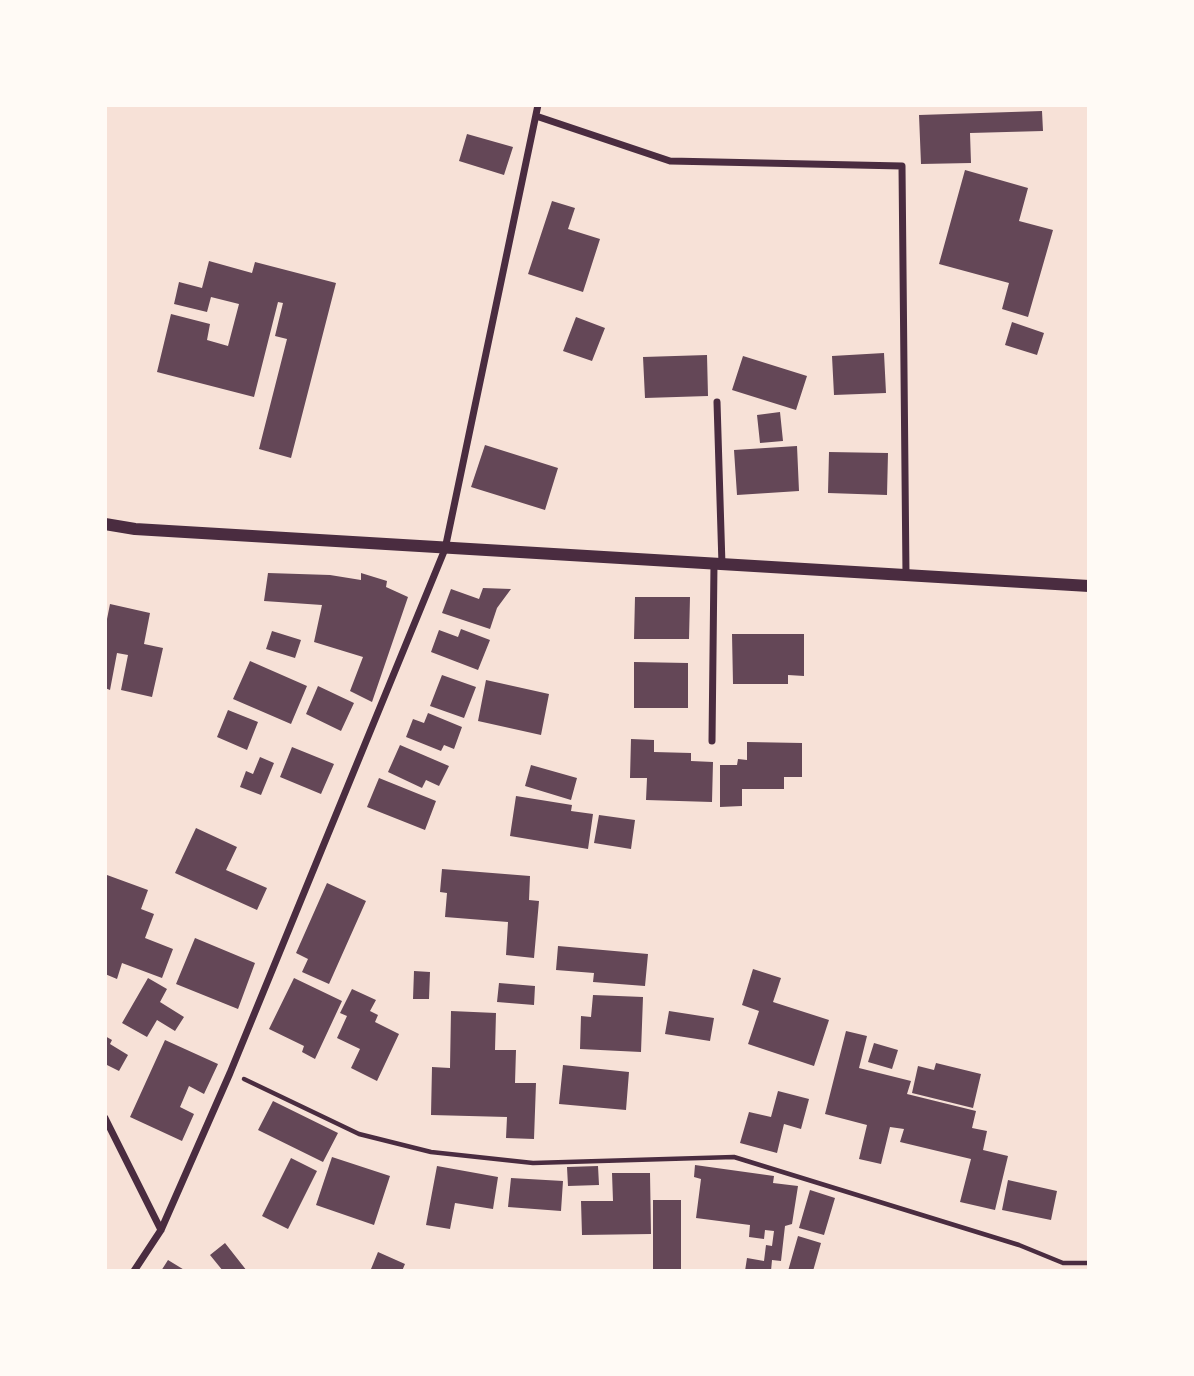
<!DOCTYPE html>
<style>
body{margin:0}
#map{position:relative;width:1194px;height:1376px;overflow:hidden;background:#f7e1d7;font-family:Rubik,sans-serif}
canvas{display:block}
.frame{position:absolute;inset:0;border:107px solid #fffaf5;pointer-events:none}
</style>
<div id="map">
<canvas width="1194" height="1376"></canvas>
<div class="frame"></div>
</div>
<script>
const g = document.querySelector('canvas').getContext('2d');
g.lineJoin = 'round';
function fillPath(path, color) { g.fillStyle = color; g.fill(path, 'evenodd'); }
function stroke(path, color, width, dash) { g.strokeStyle = color; g.lineWidth = width; g.lineCap = dash ? 'butt' : 'round'; g.setLineDash(dash || []); g.stroke(path); }
const building = new Path2D(`
 M1042,111L1043,131L970,133L971,163L921,164L919,115Z
 M467,134L513,147L504,175L459,161Z
 M965,170L1028,188L1019,221L1053,230L1028,317L1002,309L1009,283L939,264Z
 M552,201L575,208L568,229L600,239L583,292L528,274Z
 M209,261L252,273L255,262L336,283L291,458L259,449L287,339L275,336L283,303L278,302L254,397L157,372L171,314L210,324L207,340L228,346L239,304L211,297L207,312L174,304L179,282L202,288Z
 M576,317L605,328L592,361L563,351Z
 M1012,322L1044,333L1037,355L1005,345Z
 M884,353L886,393L834,395L832,356Z
 M707,355L708,396L645,398L643,357Z
 M743,356L807,376L796,410L732,390Z
 M780,412L783,441L760,443L757,415Z
 M485,445L558,468L545,510L471,487Z
 M797,446L799,491L737,495L734,450Z
 M829,452L888,453L887,495L828,493Z
 M268,573L330,575L361,580V573L387,581L386,587L408,597L372,702L350,691L363,657L314,642L322,605L264,601Z
 M483,588L511,589L497,608L490,629L442,613L451,589L479,599Z
 M635,597H690L689,639H634Z
 M110,604L150,613L144,644L163,648L152,697L121,690L128,655L117,653L110,690L105,688V629Z
 M461,629L490,640L478,670L431,652L439,630L458,637Z
 M272,631L301,640L295,658L266,649Z
 M732,634H804V676L788,675V684H733Z
 M250,661L307,686L291,724L233,699Z
 M634,662L688,663V708H634Z
 M442,675L476,687L464,718L430,706Z
 M486,680L549,694L541,735L478,721Z
 M318,686L354,703L341,731L306,714Z
 M228,710L258,722L247,750L217,737Z
 M428,713L462,727L454,749L444,745L441,751L406,737L413,719L424,723Z
 M631,739L654,740V752L691,753V761L713,762L712,802L646,800L647,778H630Z
 M747,742L802,743V777H784V789H742V806L720,807V765H737L738,759L747,760Z
 M400,745L449,766L439,786L426,780L422,788L388,772Z
 M292,747L334,764L321,794L280,777Z
 M260,757L274,763L261,795L240,787L246,771L253,774Z
 M531,765L577,778L571,800L525,786Z
 M379,778L436,801L425,830L367,807Z
 M516,796L572,805L571,811L593,814L588,849L510,836Z
 M599,815L635,820L631,849L594,843Z
 M196,828L237,847L226,870L267,888L257,910L175,873Z
 M442,869L530,876L529,900L539,901L534,958L506,955L508,922L445,917L447,893L440,892Z
 M107,875L148,890L141,909L154,914L145,938L173,949L162,978L122,963L117,979L105,974Z
 M327,883L366,901L329,984L302,972L308,959L296,953Z
 M195,938L255,963L238,1009L176,984Z
 M558,946L648,954L645,986L593,982L594,973L556,970Z
 M753,969L781,978L773,1002L829,1020L814,1066L748,1044L759,1011L742,1005Z
 M414,971L430,972L429,999H413Z
 M148,978L167,989L160,1002L184,1017L175,1031L157,1020L147,1037L122,1023Z
 M294,978L342,1001L315,1059L302,1052L304,1046L269,1029Z
 M499,983L535,986L534,1005L497,1002Z
 M352,989L376,1000L370,1011L378,1015L375,1022L399,1034L377,1081L351,1068L360,1049L337,1038L347,1016L340,1013Z
 M593,995L643,997L641,1052L580,1049L581,1016L591,1017Z
 M451,1011L496,1013L495,1050H516L515,1083H536L534,1139L506,1138L507,1117L431,1115L432,1067L450,1068Z
 M669,1011L714,1018L710,1041L665,1034Z
 M846,1031L867,1036L859,1068L911,1081L907,1094L976,1111L972,1128L987,1131L983,1150L1008,1156L995,1210L960,1202L971,1159L900,1142L904,1129L890,1127L881,1164L859,1159L867,1125L825,1114Z
 M105,1036L112,1040L110,1044L128,1055L119,1071L105,1064Z
 M165,1040L218,1064L204,1094L189,1086L180,1107L194,1114L182,1141L130,1117Z
 M874,1043L898,1050L892,1069L868,1062Z
 M936,1063L981,1074L973,1108L912,1093L918,1066L934,1070Z
 M563,1065L629,1072L626,1110L559,1104Z
 M778,1091L809,1099L801,1129L784,1124L777,1153L740,1143L749,1112L771,1117Z
 M273,1101L338,1133L323,1162L258,1130Z
 M332,1157L390,1176L374,1225L316,1205Z
 M291,1158L317,1171L288,1229L262,1216Z
 M695,1165L774,1176L773,1183L798,1186L792,1224L785,1226L781,1261L772,1260L771,1271H745L747,1258L764,1261L766,1245L772,1246L774,1231L765,1230L764,1239L749,1237L750,1225L696,1218L701,1179L694,1177Z
 M437,1166L498,1177L493,1209L455,1203L450,1229L426,1225Z
 M598,1166L599,1185L568,1186L567,1167Z
 M612,1173H650L651,1234L582,1235L581,1201H613Z
 M511,1178L563,1181L561,1211L508,1207Z
 M1008,1180L1057,1191L1051,1220L1002,1210Z
 M810,1190L835,1198L824,1235L799,1228Z
 M653,1200H681V1271L653,1270Z
 M798,1236L821,1243L813,1271H788Z
 M225,1243L247,1271H223L210,1255Z
 M378,1252L405,1264L402,1271H376L371,1269Z
 M168,1260L186,1271H161Z`);
const path = new Path2D(`
 M244,1079L359,1134L431,1152L533,1163L734,1157L1019,1245L1063,1263H1089`);
const minor = new Path2D(`
 M536,116L670,161L902,166L906,575
 M717,402L722,565
 M712,741L714,564
 M105,1118L161,1230
 M134,1271L161,1230L230,1073L445,549L538,105`);
const tertiary = new Path2D(`
 M105,524L135,529L1089,586`);
fillPath(building, '#644757');
stroke(path, '#4a2c40', 4.5);
stroke(minor, '#4a2c40', 7);
stroke(tertiary, '#4a2c40', 12);
</script>
